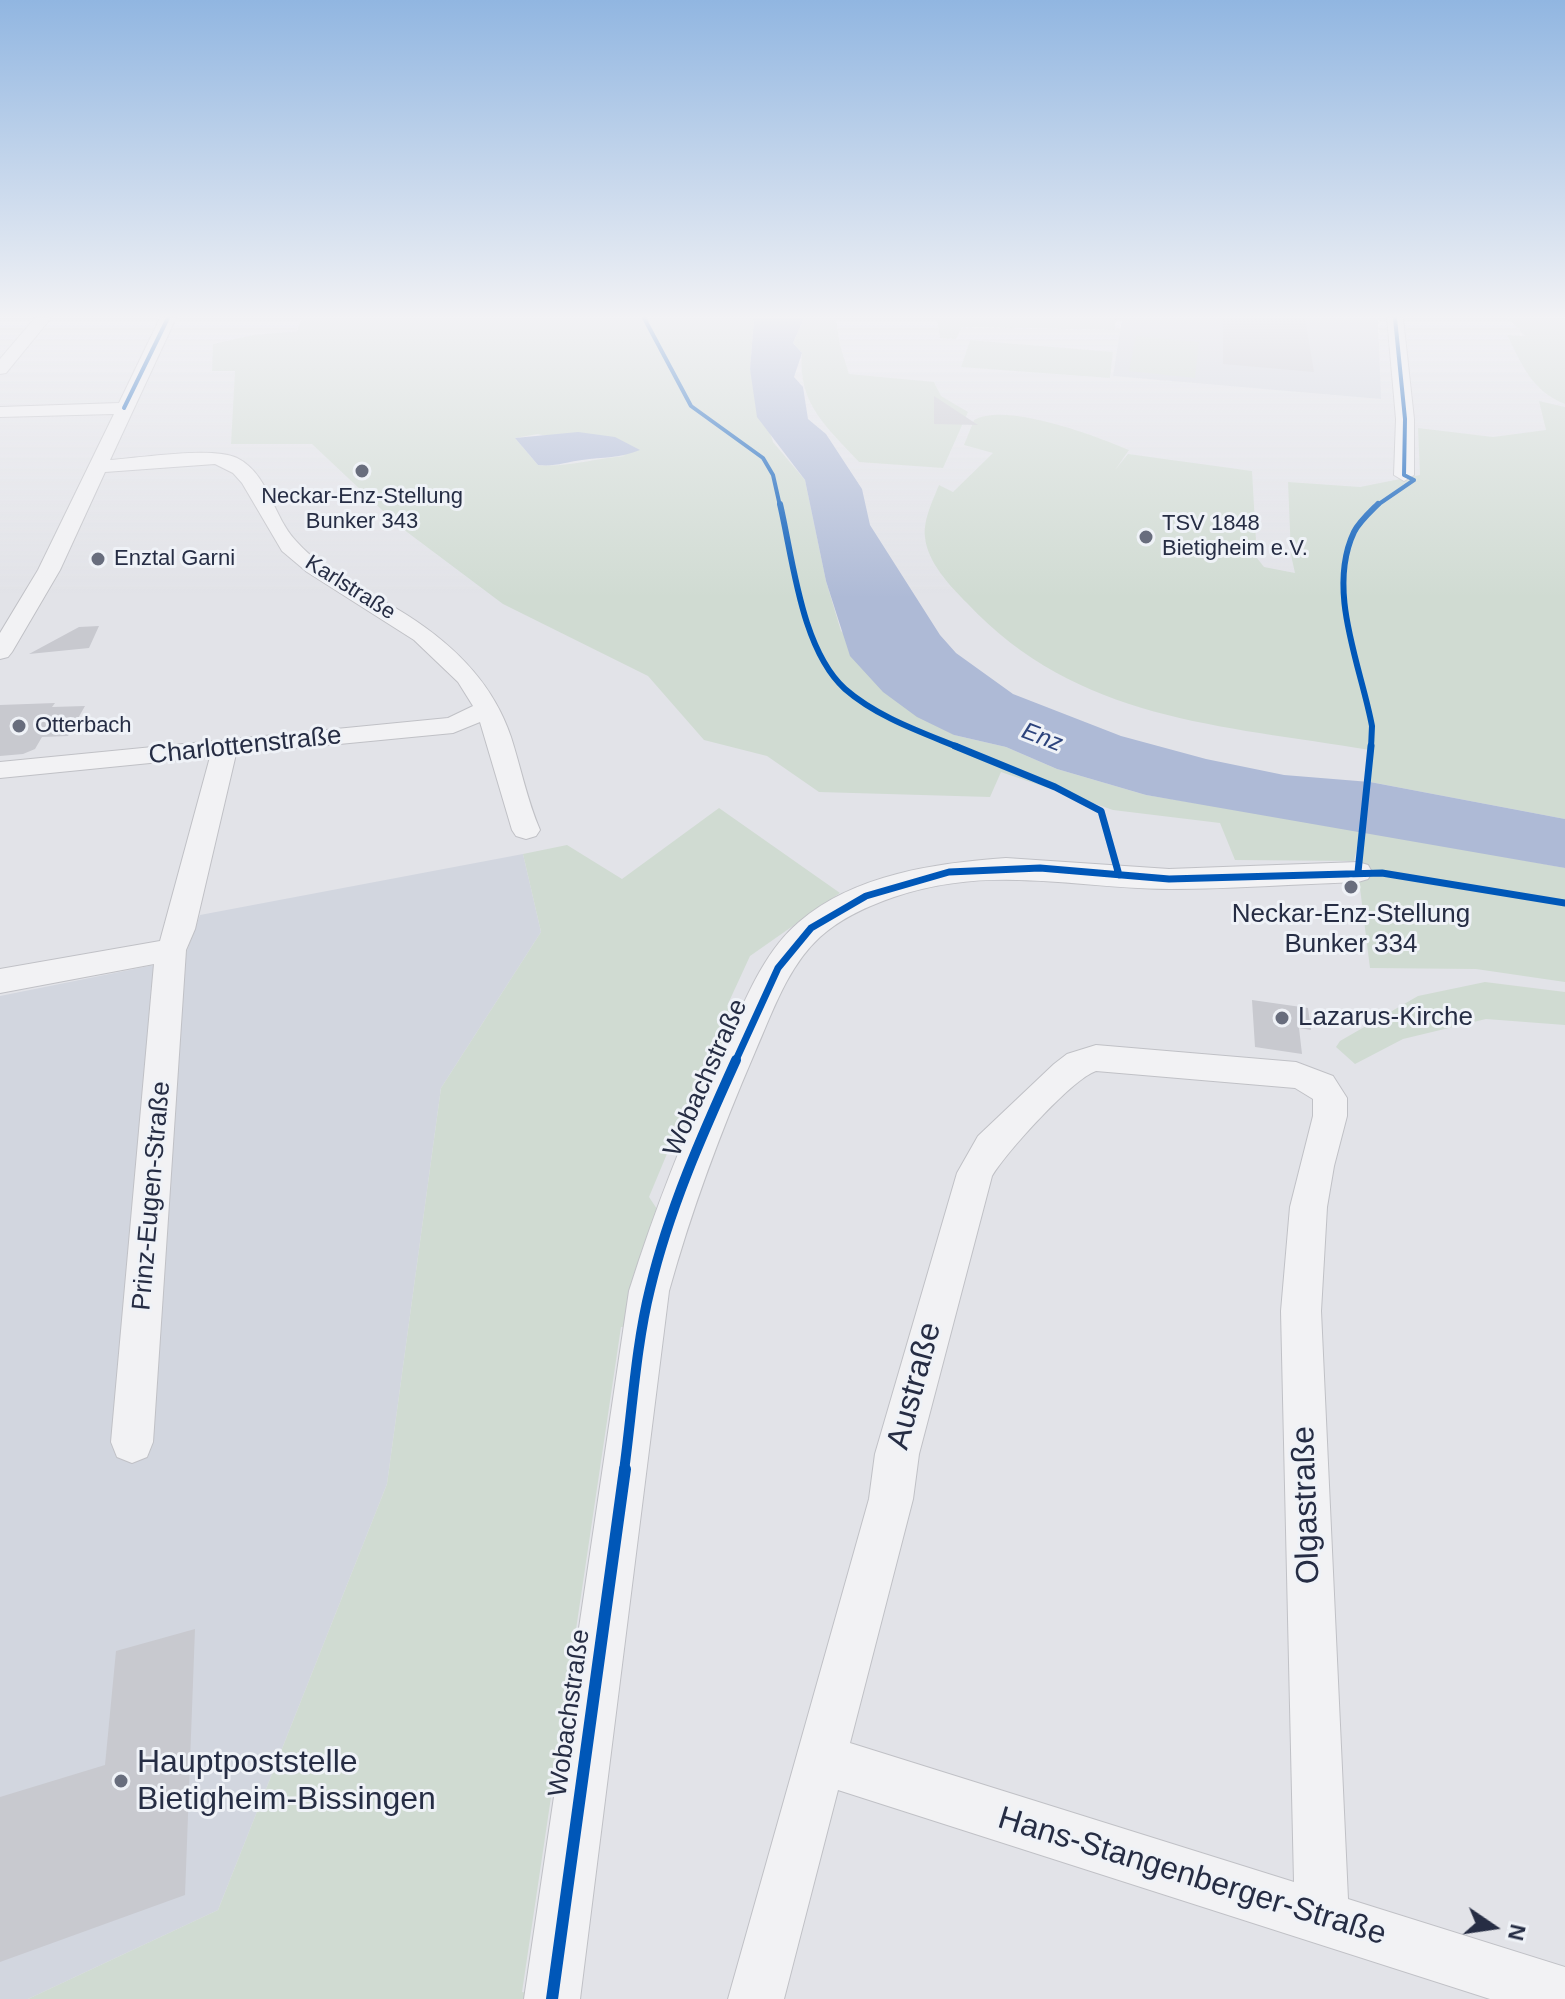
<!DOCTYPE html>
<meta charset="utf-8">
<style>
body{margin:0}
#map{position:relative;width:1565px;height:1999px;overflow:hidden;background:#e2e3e8;font-family:Helvetica,sans-serif}
canvas{display:block}
.north{position:absolute;left:1453px;top:1887px;width:80px;height:80px;-webkit-text-stroke:6px #eff2f7;paint-order:stroke;rotate:103deg;font-size:22px;font-weight:700;line-height:32px;text-align:center;color:#262d44}
.north::after{content:'';display:block;margin:auto;width:28px;height:36px;background:#262d44;clip-path:polygon(50% 0,100% 100%,50% 72%,0 100%)}
</style>
<div id="map">
<canvas width="1565" height="1999"></canvas>
<div class="north">N</div>
</div>
<script>
const g = document.querySelector('canvas').getContext('2d');
g.lineJoin = 'round';
function fillPath(path, color) { g.fillStyle = color; g.fill(path, 'evenodd'); }
function stroke(path, color, width, dash) { g.strokeStyle = color; g.lineWidth = width; g.lineCap = dash ? 'butt' : 'round'; g.setLineDash(dash || []); g.stroke(path); }
function drawText(font, color, halo, rows, align = 'center') {
  g.font = font + ' Helvetica,sans-serif'; g.lineWidth = 6; g.setLineDash([]); g.textBaseline = 'middle'; g.strokeStyle = halo; g.fillStyle = color; for (const [text, x, y, turn = 0] of rows) {
    g.save(); g.translate(x, y); g.rotate((+turn || 0) * Math.PI / 180); g.textAlign = isNaN(turn) ? turn : align; if (halo) g.strokeText(text, 0, 0); g.fillText(text, 0, 0); g.restore();
  }
}
const built = new Path2D(`
 M1122,318H1378L1381,399L1113,376Z
 M523,854L541,932L441,1088L387,1484L218,1910L28,1999H0V996L184,959L200,915Z`);
const green = new Path2D(`
 M302,318H754L750,369L773,442L805,480L826,581L841,631L954,735L1006,747L1057,769L1146,795L1361,830L1565,868V982L1476,969L1370,968L1358,872L1360,834L1354,861L1235,860L1220,823L1113,810L1001,772L990,797L819,792L767,756L704,740L648,676L503,604L399,526L312,444H231L235,371H212L213,344L253,335L297,331ZM538,434L625,456C596,458 565,468 538,465L515,438Z
 M804,318H836L840,345L849,374L934,382L941,396L968,412L943,468L859,462C828,428 797,404 802,353L793,343Z
 M937,318H1116L1115,330L962,327L956,339L940,338Z
 M1508,318H1565V404C1532,391 1522,365 1507,335L1525,336Z
 M1136,336L1199,342L1195,378L1129,371Z
 M970,340L1113,352L1110,378L961,367Z
 M1539,401L1565,407V819L1370,782V750C1221,725 1077,721 967,603C951,587 927,562 925,537C923,520 933,500 939,485L953,492L993,453L964,445L974,420C1007,402 1095,436 1129,450L1115,470L1128,454L1252,471L1257,558L1264,567L1295,573L1291,555L1288,482L1360,487L1420,475L1418,428L1493,437L1546,430Z
 M719,808L840,893L750,956L727,1006L741,1008L721,1055H708L649,1197L657,1209L632,1327H621L522,1992L537,1994L536,1999H28L218,1910L387,1484L441,1088L541,932L523,854L567,845L622,879Z
 M1485,982L1565,992V1025L1486,1019L1403,1039L1355,1064L1336,1047L1340,1041L1418,996Z`);
const water = new Path2D(`
 M754,318H804L793,343L802,353L794,377L803,387L808,419L826,434L862,489L870,525L940,635L956,653L1013,694L1121,736L1206,759L1284,775L1370,782L1565,819V868L1146,795L1057,769L1006,747L954,735L917,717L883,692L850,656L826,581L805,480L757,417L750,369Z
 M578,432L615,437L640,450C621,458 603,457 582,460C566,462 555,467 538,465L515,438Z`);
const building = new Path2D(`
 M1223,318H1305L1314,372L1223,364Z
 M934,396L978,425L934,424Z
 M99,626L89,648L29,654L79,627Z
 M55,703L52,707L85,706L68,736L42,737L35,749L23,754L0,756V705Z
 M1252,1000L1308,1008L1311,1030L1299,1028L1302,1054L1255,1047Z
 M195,1629L185,1895L0,1962V1797L105,1765L116,1651Z`);
const minor = new Path2D(`
 M35,318H51L6,373L0,374V359Z
 M160,318H176L110,460C140,458 212,446 237,458C269,474 273,517 296,541C325,574 371,592 407,615C454,645 493,683 511,737C521,768 527,800 540,830L536,836L526,839L516,836L512,830L480,722L453,733L236,754L195,929L186,950L153,1442L147,1457L132,1463L117,1457L111,1442L154,964L0,993V969L160,941L210,757L0,778V762L448,718L473,706L458,682L414,640L307,572L282,551L242,483L233,473L215,464L105,472L60,570L12,652L8,657L0,659V633L38,570L114,414L0,417V407L119,403Z
 M1387,318H1403L1414,419V475L1404,481L1394,475L1396,419Z
 M1006,858L1169,869L1358,862L1368,865L1372,872L1368,879L1358,882C1296,884 1233,889 1170,889C1072,888 992,864 894,897C868,906 841,918 820,937C788,966 772,1013 755,1052C721,1131 692,1208 669,1291L580,1999H524L629,1291C656,1205 687,1128 724,1047C743,1005 763,952 799,922C854,874 937,863 1006,858Z
 M1096,1045L1296,1062L1333,1076L1347,1098V1116L1334,1166L1327,1207L1321,1311L1348,1899L1565,1967V1999H1490L838,1790L784,1999H728L869,1499L875,1454L957,1173L978,1136L1054,1064L1067,1054ZM1096,1071L1295,1088L1313,1099V1116L1290,1207L1281,1311L1294,1882L850,1743L913,1499L919,1454L992,1176C1006,1153 1072,1079 1096,1071Z`);
const cyclewayFar4 = new Path2D(`
 M644,318L691,406L763,458L773,475L780,506
 M1395,318L1405,419L1404,475L1414,480
 M124,408L168,318
 M1376,506L1414,480`);
const cyclewayFar3 = new Path2D(`
 M780,504C793,559 801,649 845,689C877,717 921,732 960,748
 M1371,748L1372,726C1361,666 1326,591 1354,532C1359,522 1370,512 1378,504`);
const cyclewayFar2 = new Path2D(`
 M955,746L1055,787L1101,811L1119,875
 M1358,872L1371,746
 M735,1062L778,968L811,928L866,896L949,872L1040,868L1169,879L1382,873L1565,903`);
const cyclewayFar1 = new Path2D(`
 M624,1471C632,1412 636,1345 650,1289C669,1209 702,1135 736,1060`);
const cycleway = new Path2D(`
 M552,1999L625,1469`);
const markers = [
 [362,471,8,"#686d7d"],
 [1146,537,8,"#686d7d"],
 [98,559,8,"#686d7d"],
 [19,726,8,"#686d7d"],
 [1351,887,8,"#686d7d"],
 [1282,1018,8,"#686d7d"],
 [121,1781,8,"#686d7d"]
];
const farPoinames = [
 ["Neckar-Enz-Stellung",362,497,"center"],
 ["Bunker 343",362,522,"center"],
 ["TSV 1848",1162,524],
 ["Bietigheim e.V.",1162,549],
 ["Enztal Garni",114,559],
 ["Otterbach",35,726]
];
const farStreetnames = [
 ["Karlstraße",350,588,32]
];
const farWaternames = [
 ["Enz",1042,738,21]
];
const streetNames = [
 ["Charlottenstraße",245,746,-6],
 ["Wobachstraße",706,1078,-66],
 ["Prinz-Eugen-Straße",152,1196,-85],
 ["Wobachstraße",570,1713,-82]
];
const poiNames = [
 ["Neckar-Enz-Stellung",1351,915],
 ["Bunker 334",1351,945],
 ["Lazarus-Kirche",1298,1018,"left"]
];
const nearStreetnames = [
 ["Austraße",915,1386,-75],
 ["Olgastraße",1307,1505,-92],
 ["Hans-Stangenberger-Straße",1192,1877,17]
];
const nearPoinames = [
 ["Hauptpoststelle",137,1763],
 ["Bietigheim-Bissingen",137,1800]
];
fillPath(built, '#d2d6df');
fillPath(green, '#d0dbd2');
fillPath(water, '#aebad6');
fillPath(building, '#c8c9cf');
stroke(minor, '#c0c1c6', 2);
fillPath(minor, '#f2f2f4');
stroke(cyclewayFar4, '#0057b8', 4);
stroke(cyclewayFar3, '#0057b8', 6);
stroke(cyclewayFar2, '#0057b8', 7);
stroke(cyclewayFar1, '#0057b8', 10);
stroke(cycleway, '#0057b8', 12);
const sky = g.createLinearGradient(0, 0, 0, 598);
sky.addColorStop(0, '#91b6e1');
sky.addColorStop(0.53, '#f2f2f5');
sky.addColorStop(1, '#f2f2f500');
g.fillStyle = sky;
g.fillRect(0, 0, 1565, 598);
for (const [x, y, r, color] of markers) { const dot = new Path2D(); dot.arc(x, y, r, 0, 2 * Math.PI); g.fillStyle = color; g.fill(dot); stroke(dot, '#eff2f7', 3); }
drawText('22px', '#262d44', '#eff2f7', farPoinames, 'left');
drawText('22px', '#262d44', '#eff2f7', farStreetnames);
drawText('italic 24px', '#2c437c', '#eff2f7', farWaternames);
drawText('26px', '#262d44', '#eff2f7', streetNames);
drawText('26px', '#262d44', '#eff2f7', poiNames);
drawText('32px', '#262d44', '#eff2f7', nearStreetnames);
drawText('32px', '#262d44', '#eff2f7', nearPoinames, 'left');
</script>
